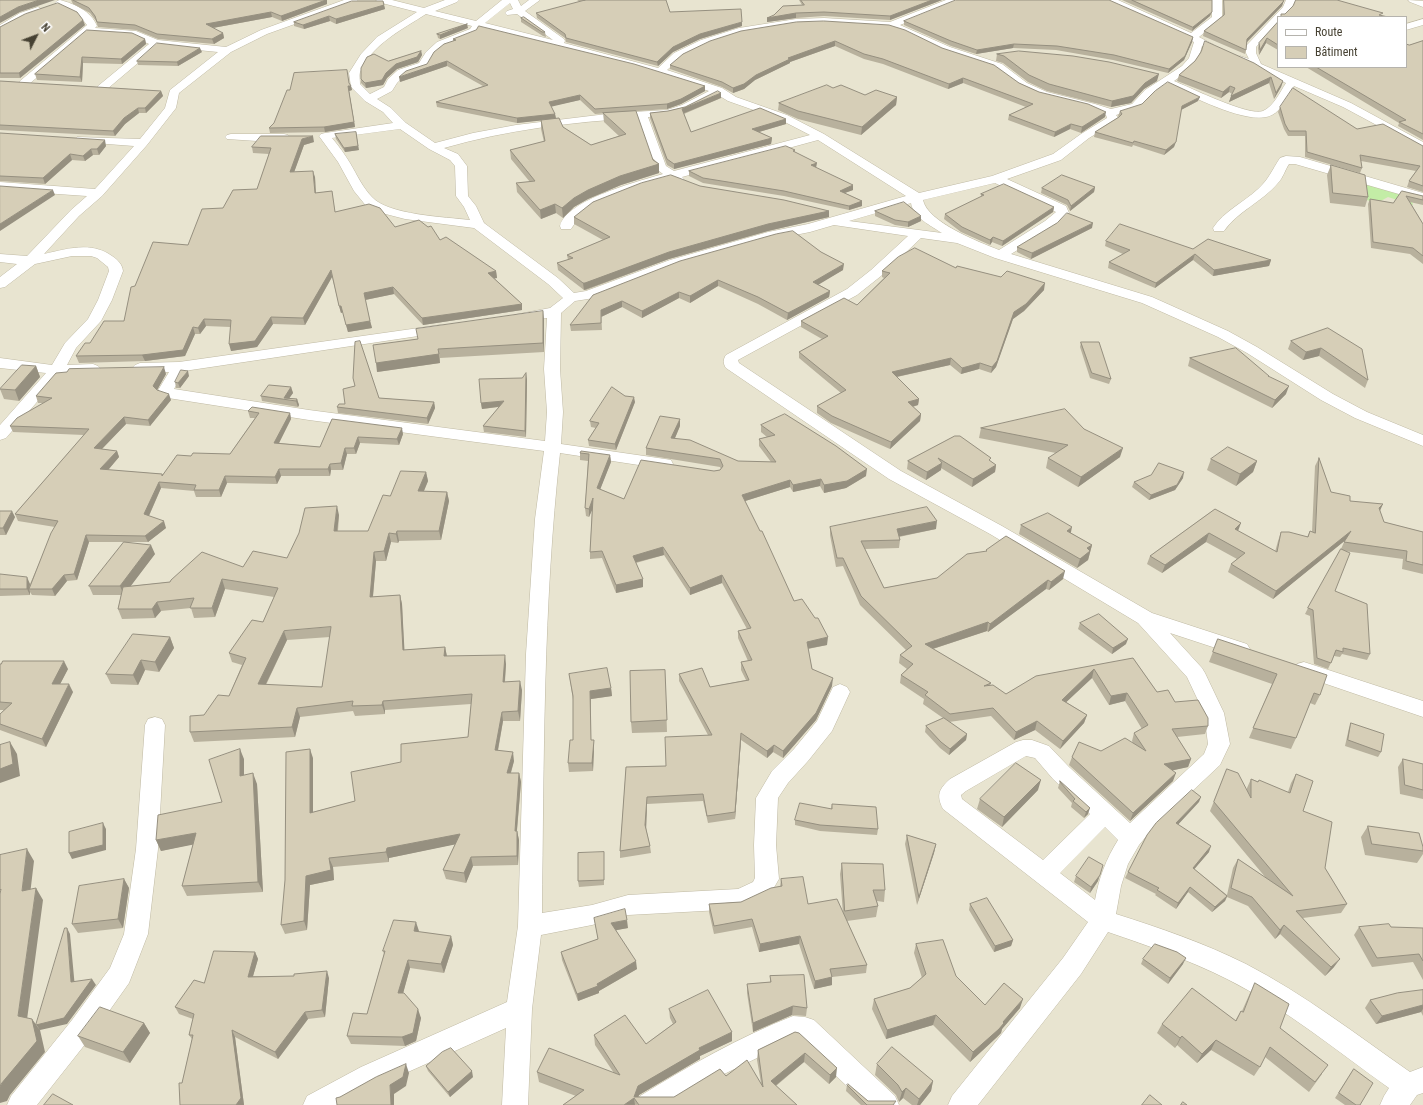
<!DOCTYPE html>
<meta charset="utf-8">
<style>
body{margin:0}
#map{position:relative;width:1423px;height:1105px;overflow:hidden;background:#f3f1e2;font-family:"Roboto Condensed",sans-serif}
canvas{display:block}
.legend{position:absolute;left:1277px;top:16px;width:130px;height:52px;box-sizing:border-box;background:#fff;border:1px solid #b5b3ad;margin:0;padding:5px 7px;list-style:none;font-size:12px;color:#464132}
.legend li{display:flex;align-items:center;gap:8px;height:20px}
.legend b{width:20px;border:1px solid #b5b3ad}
.north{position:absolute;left:16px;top:16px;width:40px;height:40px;-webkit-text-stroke:3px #fff;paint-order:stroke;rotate:48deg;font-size:11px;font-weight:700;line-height:16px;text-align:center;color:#464132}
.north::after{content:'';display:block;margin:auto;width:14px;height:18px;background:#464132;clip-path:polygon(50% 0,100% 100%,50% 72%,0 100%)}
</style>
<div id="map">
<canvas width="1423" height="1105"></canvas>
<ul class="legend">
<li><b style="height:5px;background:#fff"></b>Route</li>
<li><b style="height:11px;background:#d6ceb7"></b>Bâtiment</li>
</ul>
<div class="north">N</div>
</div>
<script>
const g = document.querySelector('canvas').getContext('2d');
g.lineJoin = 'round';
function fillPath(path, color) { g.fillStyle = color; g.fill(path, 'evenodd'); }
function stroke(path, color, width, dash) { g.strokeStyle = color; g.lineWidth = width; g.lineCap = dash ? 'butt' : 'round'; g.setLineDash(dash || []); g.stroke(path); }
const residential = new Path2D(`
 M0,0H1423V1105H0ZM1278,17H1406V67H1278Z`);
const green = new Path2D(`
 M1362,176L1411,197L1413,205L1388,197L1377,203L1360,198Z`);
const minor = new Path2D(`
 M60,0C75,4 91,11 97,26L95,28L136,31L158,40L226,47L261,30L344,0H358L356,2L267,34L231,52L179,93L176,108L147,145L102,196L79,216L44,254C67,249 91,241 112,256C118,260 122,264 123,271L112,300L101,321L76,348L67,365L93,364L98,366L101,369L98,372L61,374L6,438L0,440V425L46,373L0,368V358L52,365L65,343L88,319L98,300L109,271L108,267L97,258L91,256H72L35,264L5,287L0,288V277L17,264L0,262V254L27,256L71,210L87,196L0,190V182L95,189L134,146L81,142L77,141L75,139L77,137L140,139L165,108L170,90L218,52L158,46L106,90H98L97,88L98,86L149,44L134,37L88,34L28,85H20L19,83L20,81L87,25L80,16L57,5L55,3L57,1Z
 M376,0H392L424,8L445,0H459L457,2L435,11L476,21L502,0H518L521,6L529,0H540L525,11L564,39L565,41L564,43L658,68L674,53L701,40L739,28L796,19L824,18L890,22L946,0H959L957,2L900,25L950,47L1002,64L1027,83L1047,92L1095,104L1111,109L1132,104L1145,90L1182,66L1189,58L1194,42L1107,2L1105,0H1118L1191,33L1212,17V0H1222V18L1199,37L1214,45L1209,48L1202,46C1197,65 1190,70 1174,81C1189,87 1250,117 1263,111C1274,106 1280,92 1286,83L1236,61L1235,59L1240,56L1249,59L1246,53V46L1283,7L1286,0H1296L1290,10L1283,17H1278V23L1256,47V53L1261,64L1351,103L1423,142V150L1343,107L1294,86C1288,96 1282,110 1272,115C1249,127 1190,95 1167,85L1153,94L1140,108L1116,115L1119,119L1117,121L1089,138L1061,160L1007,179L1066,206L1069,213L1055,227L1011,254L1152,297L1228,331L1257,347L1333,394L1367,412L1423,435V446L1355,418L1321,400L1247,353L1218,337L1142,303L995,258L957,243L921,238L881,276L857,295L738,360L739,363L901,471L1002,526L1152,613L1247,644L1250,649L1247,654L1240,656L1170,633L1202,668L1205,673L1224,713L1230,744L1220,765L1153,828L1139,845L1128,864L1121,886L1116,914C1160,928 1204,943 1246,964C1304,994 1357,1035 1410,1072L1423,1067V1093L1417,1095L1410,1105H1380L1384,1096L1389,1088C1337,1051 1285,1008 1227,979C1189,960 1149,946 1108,932L1081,974L978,1105H948L952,1096L1063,958L1088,922L943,809C936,795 939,789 950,779L1016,742L1023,740H1032L1049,746L1069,767L1130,823L1204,754L1208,744L1204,713L1187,677L1138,623L990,534L889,479L726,368C723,364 723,359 726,355L847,289L871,270L908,236L834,225L810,232L775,239L680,266L594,298L575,301L561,313L560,369L563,412L561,444L665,459L671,460L673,464L671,468L665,469L560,453C543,606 544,760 542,913L592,905L628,895L738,889L753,882L755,878L754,845L756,798L772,771L794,749L817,721L833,687L840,684L847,687L850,692L832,731L808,761L788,783L778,798L776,845L779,879L769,896L740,909L628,915L592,925L541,935L532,1009L528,1105H502L506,1028L379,1085L343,1105H303L307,1096L361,1067L507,1002L518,926L526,654L535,519L544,451L309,420L168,398L160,395L157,392L169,372L140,373L135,371L132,368L135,365L140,363L179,362L440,325L445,326L447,329L445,332L184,371L174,389L309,410L545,441L547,412L544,369L547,318L519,322L514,321L512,318L514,315L550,308L563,298L548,284L474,228L405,219L374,211L367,207L354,191L338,162L319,136L321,134L325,133L393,123L383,112L365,101L351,87L349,73L361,54L377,37L417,12L378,2ZM510,3L513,9L507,11L505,13L507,15L517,14L553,40L485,23ZM426,14L472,26L470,29L437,42L426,52L419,63L398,70L388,79L384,87L370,94L360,84C360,80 359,75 360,72C372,44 403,29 426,14ZM824,24L889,28L905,33L942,51L994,68L1019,87L1039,96L1087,108L1106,115L1107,118L1081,134L1053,154L992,176L919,193L824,134L787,115L736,97L722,88L667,70L682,57L709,44L741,34L796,25ZM480,28L635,67L709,91L682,105L667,110L615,113L516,125L473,133L435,143L406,123L391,108L377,99L392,91L397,83L406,74L427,67L434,56L445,46L476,33ZM718,95L728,101L779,119L810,135L674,171L666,166L648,117C679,116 691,109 718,95ZM637,118L655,168L663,174C639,181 566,200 560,226L561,229H571C576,221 584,214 592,208C600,203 664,179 671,180C676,180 677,183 682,182L684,179L682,177L818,140L906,196L808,224L768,232L670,260L586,291L574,293L558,278L484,223L476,206L468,196L467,166L458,154L444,148C506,130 572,122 637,118ZM400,129L429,149L450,160L455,166L456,196L464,207L470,220C445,217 388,215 372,197C363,188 357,175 350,163C345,155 339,146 332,138ZM995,183L1056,212L1045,221L999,250C979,242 927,222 923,200ZM911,203C913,217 931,226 942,233L849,221ZM1026,756L1035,758L1053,779L1090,814L1043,860L962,799L961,795L966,791ZM1105,827L1118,840C1106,859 1099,878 1095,900L1060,873Z
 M1408,0L1423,1V7L1410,2Z
 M38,7L43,10L41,12L26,17L0,32V25L20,13Z
 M1423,19V25L1406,30V24Z
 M231,134H284L288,135L290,137L288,139L284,140L257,141L227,139L225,137L227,135Z
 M1286,156L1300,157L1423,193V201L1295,164H1289C1285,170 1283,178 1278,183C1262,202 1238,211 1224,231H1214L1213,228C1224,211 1243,203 1258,189C1269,179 1272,170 1280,158Z
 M1304,662L1423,701V717L1297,674L1294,669L1297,664Z
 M155,717L162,719L165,725L158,849L148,934L129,983L90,1038L37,1105H7L11,1096L72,1020L110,968L124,934L136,849L145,725L148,719Z
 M793,1016L805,1017L814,1020L895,1096L899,1105H867L799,1041L794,1040L722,1075L674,1105H636L640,1096C689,1066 739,1037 793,1016Z`);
const wall = new Path2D(`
 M71,0H327V4L282,21L272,17L213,28L223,33L224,38L214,44L158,39L136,30L98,27L96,21L90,13L73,4Z
 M577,0H666L670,12L742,26L700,39L673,52L658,66L566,42L565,38L537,18L536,13L580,2Z
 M799,0H942L890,20L824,16L796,18L767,22V18L802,5Z
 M1122,0H1212L1210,16L1192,31Z
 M1224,0H1284L1282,6L1247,42L1245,54L1203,36L1204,31L1223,16Z
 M383,1L385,9L336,24L330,21L304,29L294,26V22Z
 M521,18L545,32L546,37L543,36L521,22Z
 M904,21L1193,37L1192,42L1184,60L1168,73L1113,60L1056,50L1013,48L976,54L951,46L904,25Z
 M1278,22V50L1266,43L1259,55L1258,48L1259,43Z
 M85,25L20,78H0V27Z
 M468,28L440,39L438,38L437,34Z
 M87,30L145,39L146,44L122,64L83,63L82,82L37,80L35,74Z
 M741,31L942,48L1039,92L1105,117L1081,133L1070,129L1054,137L1008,120L1009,115L1026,107L963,83L948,89L883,64L864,59L835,46L790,62V63L755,80L744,89L733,93L722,87L670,69V65Z
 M453,39L705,86V91L681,104L667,109L595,114L580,100L551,106L555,114L556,118L563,127L591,145L619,136L604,122L603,113L659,164V173L621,185L588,199L574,207L563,218L556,213L541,219L517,192L516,183L530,182L511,159L510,150L544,142L541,129V120L517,123L437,107L436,102L483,86L447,66L400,82L427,64L453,41Z
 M1423,41V140L1398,126L1399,123L1306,67H1406L1409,45Z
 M421,51L422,55L418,62L397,69L387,78L383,85L366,88L361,83V79L388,61Z
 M202,52L178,66L138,65L137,61Z
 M1201,52L1283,81L1281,87L1274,99L1269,83L1229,102L1232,94L1229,92L1221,98L1177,81L1179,75L1195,61Z
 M997,54L1157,81L1144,89L1131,103L1111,107L1047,91L1028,82L1003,63L996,61Z
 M0,81L161,91L163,96L146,113H139L125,124L115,136L0,130Z
 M349,83L351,86L352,90L349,91L355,127L325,132L270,133L269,128Z
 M833,88L865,95L897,97L896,105L861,135L798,119L778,110L779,103Z
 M721,98L684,114L691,132L786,119V124L759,132L772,138L771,144L674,169L667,165L650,118V113L668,111Z
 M1198,101L1181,110L1174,147L1164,155L1133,145L1132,147L1094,137L1095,132L1119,117L1118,116L1120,111Z
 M1280,107L1357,129L1423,146V192L1407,187L1409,181L1416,171L1361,161L1362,168L1360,173L1305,157V136H1288L1284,129L1278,112Z
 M0,133L106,146L99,155H93L85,161L72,160L45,184L0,181Z
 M335,134L359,150L345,152L336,139Z
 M314,142L304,145L294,172L315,177L316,193L332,191L335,212L395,227L440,240L496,271L497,278H494L522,304V310L423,325L394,294L365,300L372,328L348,332L343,312L341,313L332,277L305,325L273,324L257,347L231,351L230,327L206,326L200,334H195L185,356L145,361L79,363L76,356L90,343L124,321L135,286L188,245L223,208L257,189L269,154L253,153L252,147Z
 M795,150V152L816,168L853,190L845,193L862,201V206L849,210L784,196L703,183L689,176V171Z
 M1331,165L1368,197L1365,207L1330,203L1327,175Z
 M700,186L829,211V217L768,231L669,259L586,290H584L558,270L557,263L568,260L567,255L603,240L574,224V217Z
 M1095,187L1094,192L1070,211L1067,205L1041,193L1042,188Z
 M1402,191L1423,196V205L1410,202L1423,224V264L1410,254L1371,248L1368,204L1370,199L1393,203Z
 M981,194L1054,207L1053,212L1002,246L992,242L990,245L961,232L944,219L945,214L981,197Z
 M875,211L921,221L908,227L895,225L875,216Z
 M1092,228L1031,259L1017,252V247Z
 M1106,241L1193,249L1271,260L1269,266L1213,276L1193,260L1155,288L1108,268L1109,262L1123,254L1105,246Z
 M680,261L843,270L818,284L830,291L829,297L787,320L758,304L718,286L690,303L679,298L642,318L622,307L601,317L602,330L571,331L570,325Z
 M956,268L1044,290L1024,311L1013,319L996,367L991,373L979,369L961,374L950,365L897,377L919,399L918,405L913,407L921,414L920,421L890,449L831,423L817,413V406L841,393L799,358V352L822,339L801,327V321L857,305L884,278L882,277V271Z
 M544,319V352L440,358V363L377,372L418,339Z
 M1328,328L1368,380L1365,388L1319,356L1303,360L1288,349L1291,341Z
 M1081,342L1111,379L1109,384L1090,378L1080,347Z
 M1190,358L1269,377L1286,394L1272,408L1188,366Z
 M36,366L40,377L19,401L4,399L0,389Z
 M166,374L157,390L171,400L150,426L126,424L102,449L117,451L119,457L108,470L163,474L191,456L230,454L255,418H250L248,411L290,413L291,419L279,443L320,447L332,419L403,434L399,445L360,443L356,454H347L343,470H331L330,476H281L277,484L227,483L221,497H196L194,491L161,488L149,516L166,528L148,542H128L155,554L130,586L170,582L287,558L339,515L338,531H368L390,496L426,472L428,481L424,491L447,492L449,501L441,540L399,541L398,543L391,542L386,561H376L373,597L400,595L402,604L404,650L445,647L447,656L506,664L505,682L522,690L520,721H503L498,751L514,761L511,773H519L521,782L517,831L519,840L518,865L473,866L466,883L446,879L443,870L455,844L389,858V862L333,867L334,880L310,885L307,930L285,934L281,925L313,758V812L355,801L401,762L468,737L471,704L385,710V714L355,716L353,711L300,717L295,737L194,742L190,732L204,715L229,696L242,665L232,662L229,653L263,622L274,597L225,589L215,617L194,618L191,608L161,611L155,618L122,619L118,609L121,595H93L89,586L124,542H89L77,580L67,581L55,596L32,595L30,592V595L0,596V574L30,584L55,527L18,521L15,514L84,435L13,432L10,426L43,403H38L36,396ZM330,637L322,687L266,685L287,640Z
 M189,376L180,388H176L175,382Z
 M353,378L379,398L434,402L435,408L428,424L338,413L337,407L345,404L355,386Z
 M522,378L527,379L526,437L484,432L483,426L499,407L482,409L481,403Z
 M291,387L293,393L289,398L297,399L299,405L298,407L262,401L261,396Z
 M625,396L635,402L616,450L589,446L588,440L596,428L591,427L590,421Z
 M761,425L866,476L846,488L824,493L820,486L793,492L790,487L745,501L794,601L827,645L808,649L812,669L832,686L816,720L783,758L773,752L767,758L741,740L735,819L708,823L703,801L647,804L646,828L650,846L651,853L620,858V851L626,767L666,766L708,735L679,681V674L710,687L746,680L741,670V662L748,661L738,638V631L747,629L722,583L690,595L664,555L636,563L643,587L616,593L602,558L590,559V552L592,509L589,517L586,516L585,508L588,461L580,460V453L610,455L611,462L600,489L624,499L714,471L720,470L721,469L720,467L646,455V448L680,426L675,438L738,461L771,462L759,446V439L767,437L761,432Z
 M981,428L1084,429L1120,457L1078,487L1046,468L1048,458L1056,453L979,438Z
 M955,436L996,465L995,472L972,487L941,468V470L926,480L907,469L908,461Z
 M1319,458L1331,492L1350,501L1380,511L1384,522L1423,532V574L1402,569L1403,559L1344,551L1335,591L1370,654L1367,660L1342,654L1340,657L1334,656L1328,669L1314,664L1310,616L1305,614L1308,608L1341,549L1345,540L1273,599L1228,572L1231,564L1237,559L1206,542L1162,573L1147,564L1150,556L1215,509L1238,531L1275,552L1278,541L1281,532L1307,537L1310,531L1312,532L1315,466Z
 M1211,459L1257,461L1253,472L1236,486L1207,470Z
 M1183,478L1175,490L1149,500L1132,487L1134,482Z
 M0,511L15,517L6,535H0Z
 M1021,525L1071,533L1092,545L1088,560L1077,568L1019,534Z
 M830,527L936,529L899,537L900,540L899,548L865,549L884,588L937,578L986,552V550L1063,579L1049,590L1046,589L988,632L987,631L933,649L991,683L990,685L1006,694L1133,658L1157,692L1175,702L1208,726L1205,734L1177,737L1191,759L1188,767L1173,770V781L1130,821L1069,765L1072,757L1101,751L1133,743L1132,741L1134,733L1142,729L1125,701L1109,705L1092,678L1066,702L1087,715L1084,723L1060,749L1035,730L1014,740L991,716L949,722L967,734L966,740L949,755L940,748L925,732L926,726L943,718L923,704L924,699L900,683L901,675L907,669L899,663L900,655L906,650L860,605L843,566L836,567L830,535Z
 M1080,623L1126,644L1112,654L1078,629Z
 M170,637L174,648L159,672L145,670L138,685L111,684L106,674Z
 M1218,639L1320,695L1315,705L1310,703L1296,738L1291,749L1249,738L1272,684L1209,662Z
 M0,664L68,669L60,684L73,692L46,747L0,730V714L4,710H0Z
 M665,670L667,732L632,733L631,722Z
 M569,674L611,688L612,696L591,699V740L594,748L593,771L569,772L568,763L573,740V700Z
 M1351,723L1381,752L1378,757L1345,746L1349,728Z
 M244,759V775L257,784L263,892L187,896L182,886L193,844L161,851L156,840L222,802Z
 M1403,759L1423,764V799L1400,794L1398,767Z
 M1227,769L1247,791V788L1251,779L1288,792L1291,783L1296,774L1303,811L1325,868L1347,904L1341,913L1303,918L1334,967L1325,976L1280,934L1275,939L1248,906L1227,897L1225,901L1212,912L1188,892L1176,909L1155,895L1156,894L1125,878L1128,872L1199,802L1178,824L1209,852L1194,869L1227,895L1233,868L1238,859L1266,878L1210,811Z
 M1060,781L1088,814L1084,818L1071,807L1072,803L1058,788Z
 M1038,790L1002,827L977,809L980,799Z
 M832,804L878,829L877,835L820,831L795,825V820L831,809Z
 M1368,826L1423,847V855V854L1417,863L1365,855L1361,837Z
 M907,835L936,844L934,853L917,905L905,844Z
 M604,858V885L579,887L578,881Z
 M842,863L885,890L884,902L877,901L878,906L876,917L847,921L867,965L866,973L832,977V985L814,989L799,944L759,952L752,927L714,934L709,912V904L741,902L780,887L781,879L808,904L843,914L840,874Z
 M1076,876L1098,881L1090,893L1074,882Z
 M124,879L129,888L123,928L78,933L72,924Z
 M970,904L1013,940L1011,946L994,952L969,910Z
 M594,918L628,928L616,930L637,969L599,991V993L578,1001L562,960L561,952L598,939Z
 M1359,927L1423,928V980L1413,962L1372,967L1354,935Z
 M419,931V932L451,936L453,945L444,973L410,968L403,993L421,1018L416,1041L405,1046L351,1044L347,1036L367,1014L384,954L383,951Z
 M916,944L956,976L985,1005L1020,1008L1002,1029L1001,1033L996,1038L970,1062L933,1025L886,1039L872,1009L874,999L910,988L922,978L914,953Z
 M255,952L258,959L253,976L329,978L325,1017L308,1019L278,1059L235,1037L244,1105H180L182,1083L192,1039L189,1035L193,1019L179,1014L175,1007L204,983Z
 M1143,959L1183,964L1168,984L1141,964Z
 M770,976L807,1008L806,1016L792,1015L753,1032L747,993V984L770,982Z
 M1255,983L1280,1028L1322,1074L1309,1092L1265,1057L1260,1067L1254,1076L1211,1050L1197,1063L1177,1045L1175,1048L1157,1033L1162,1024L1235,1021L1241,1011H1242L1250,993Z
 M1423,990V1016L1421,1012L1376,1024L1365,1008L1370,1000Z
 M669,1009L732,1032V1041L700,1056V1059L639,1095L638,1097H674L726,1076L761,1083L757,1060L758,1050L795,1032L836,1077L829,1084L804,1062L776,1086L797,1105H563L576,1096L539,1082L537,1072L614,1073L595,1045L594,1035L646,1044L673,1024L670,1018Z
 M144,1023L150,1033L130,1063L85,1047L78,1036Z
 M877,1064L933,1081L931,1091L920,1105H912L903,1098L899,1102L896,1095L875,1075Z
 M426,1066L473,1077L450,1097L428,1071Z
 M1354,1069L1360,1105H1345L1335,1098Z
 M847,1085L868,1101L896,1105H861L846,1091Z`);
const shadedWall = new Path2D(`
 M39,0H55L20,12L0,23V17L18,7Z
 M326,0H327V4L282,21L281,16Z
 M932,0H942L890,20V16Z
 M1284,0L1282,6L1246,43L1247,39Z
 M384,5L385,9L336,24V19Z
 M271,12L272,17L207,29L206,24Z
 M1212,12L1210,16L1192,31L1193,27Z
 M796,13V18L767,22V18Z
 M329,16L330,21L304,29L303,25Z
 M83,20L85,25L20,78L19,73Z
 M742,22V26L700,39L673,52L658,66L657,62L673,47L700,34Z
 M467,24L468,28L440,39V35Z
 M223,33L224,38L214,44L212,39Z
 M1193,37L1192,42L1184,60L1168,73L1169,69Z
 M1267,38L1266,43L1259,55L1260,50Z
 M145,39L146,44L122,64L121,59Z
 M835,41V46L790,62V63L755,80L744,89L733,93V88L756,75L788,58Z
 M1014,44L1013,48L976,54L977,50Z
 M200,48L202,52L178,66L177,62Z
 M421,51L422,55L418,62L397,69L387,78L383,85L366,88L365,83L386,73L396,64Z
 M82,57L83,63L82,82L80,77Z
 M447,61V66L400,82L399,77Z
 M1159,74L1157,81L1144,89L1131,103L1111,107L1112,101Z
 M1271,77L1269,83L1229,102L1231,96Z
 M963,78V83L948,89L949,84Z
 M1283,81L1281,87L1274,99L1276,93Z
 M348,86H351L352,90L349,91L355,127L325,132L324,127Z
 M705,86V91L681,104L667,109V104Z
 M1230,86L1229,92L1221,98L1223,92Z
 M161,91L163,96L146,113L145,108Z
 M721,93V98L682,114V109Z
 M580,95V100L550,107L549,102Z
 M897,97L896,105L861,135L862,127Z
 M1200,97L1198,101L1181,110L1182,106Z
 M138,108L139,113L125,124L115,136L113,131L124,118Z
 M1106,112L1105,117L1081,133L1082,127Z
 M555,114L556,119L517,123V118Z
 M786,119V124L752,134V129Z
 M1071,124L1070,129L1054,137L1055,132Z
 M356,132L359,150L345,152L344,148Z
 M313,136L314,142L304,145L292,178L290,172L302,139Z
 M772,138L771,144L674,169V164Z
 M105,140L106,146L99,155L97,149Z
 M1176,142L1174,147L1164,155L1166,150Z
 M91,149L93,155L85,161L83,156Z
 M70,154L72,160L45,184L43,178Z
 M817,163L816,168L811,165Z
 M659,164V173L621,185L588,199L574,207L563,218L562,208L574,198L588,190L620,176Z
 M313,171L315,177L316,200L315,193Z
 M853,185V190L839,195L840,191Z
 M1095,187L1094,192L1070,211L1071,206Z
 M53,190L55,195L0,231V224Z
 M862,201V206L849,210V206Z
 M555,204L556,213L541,219L540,210Z
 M1054,207L1053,212L1002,246L1003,241Z
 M829,211V217L768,231L669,259L584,290L583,283L669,252L768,224Z
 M921,216V221L908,227V222Z
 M1093,223L1092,228L1031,259L1032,253Z
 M993,237L992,242L990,245V240Z
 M1195,254L1193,260L1155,288L1156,283Z
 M1271,260L1269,266L1213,276L1214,270Z
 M844,264L843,270L813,288V282Z
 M331,270L332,277L305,325L303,318Z
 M496,271L497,278L489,280L488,273Z
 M718,280V286L690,303V296Z
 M1045,283L1044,290L1024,311L1013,319L996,367L991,373L992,367L1014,312Z
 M393,287L394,294L365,300L364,293Z
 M830,291L829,297L787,320L788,313Z
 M679,292V298L642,318V311Z
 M622,301V307L601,317L602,330L601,310Z
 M522,304V310L423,325L422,318Z
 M339,306H341L343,312L341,313Z
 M543,311L544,319V352L543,343Z
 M271,317L273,324L257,347L231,351L229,344Z
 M204,319L206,326L200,334L198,328Z
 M370,321L372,328L348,332L346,325Z
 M193,327L195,334L185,356L145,361L142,355Z
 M1321,348L1319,356L1303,360L1306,352Z
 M438,349L440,363L377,372L376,363Z
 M951,358L950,365L891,378L892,372Z
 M980,363L979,369L961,374L962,368Z
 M36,366L40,377L19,401L15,390Z
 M164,367L166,374L156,392L153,386Z
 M188,371L189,376L180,388L178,383Z
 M526,373L527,379L526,437L525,431Z
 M1289,386L1286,394L1272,408L1275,400Z
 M291,387L293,393L288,400L284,398Z
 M169,394L171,400L150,426L148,420Z
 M634,397L635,402L616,450L615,444Z
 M297,399L299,405L298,407L296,401Z
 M919,399L918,405L907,408L908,402Z
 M504,401V406L482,409L481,403Z
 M434,402L435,408L428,424L427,418Z
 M290,413L291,419L276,449L274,443Z
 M921,414L920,421L890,449L891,442Z
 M124,417L126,424L97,454L94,448Z
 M680,419V426L672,445L671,438Z
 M402,428L403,434L399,445L397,439Z
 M358,437L360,443L356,454L354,448Z
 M345,448L347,454L343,470L341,463Z
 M1123,448L1120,457L1078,487L1081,477Z
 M117,451L119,457L103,476L100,469Z
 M610,455L611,462L598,495L597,488Z
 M1257,461L1253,472L1236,486L1240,474Z
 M942,463L941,470L926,480L927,472Z
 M330,464L331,470L330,476L328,469Z
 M996,465L995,472L972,487L973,479Z
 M279,469L281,476L277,484L275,477Z
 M867,469L866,476L846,488L824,493V485Z
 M426,472L428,481L420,500L418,491Z
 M1184,472L1183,478L1175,490L1149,500L1151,495Z
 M225,476L227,483L221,497L219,490Z
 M821,479L820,486L793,492V485Z
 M790,480V487L742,502V495Z
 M159,482L161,488L147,520L144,514Z
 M447,492L449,501L441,540L439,531Z
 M593,498L594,506L589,517V509Z
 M1383,504L1379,513V508Z
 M337,506L339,515L336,540L334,531Z
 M12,511L15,517L6,535L3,528Z
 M164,521L166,528L148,542L145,536Z
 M937,521L936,529L896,537L897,529Z
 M1241,523L1238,531L1232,538L1235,529Z
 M1072,527L1070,537L1067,531Z
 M397,531L399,541L398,543L396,534Z
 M1351,531L1347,539L1273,599L1276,591Z
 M389,533L391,542L386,561L384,551Z
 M1209,533L1206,542L1162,573L1165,565Z
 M86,535L89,542L77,580L74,574Z
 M151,545L155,554L124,595L120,586Z
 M1092,545L1088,560L1077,568L1080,559L1087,548Z
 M663,547L664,555L633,563V556Z
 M374,552L376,561L372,606L370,597Z
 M1065,571L1063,579L1049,590L1051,582Z
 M64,575L67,581L55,596L52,589Z
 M722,575V583L690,595V588Z
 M27,577L30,584L29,589L30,592V595L27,589Z
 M222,579L225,589L215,617L212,608Z
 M643,579V587L616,593V585Z
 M1048,580L1046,589L988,632L990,624Z
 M400,595L402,604L405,660L403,650Z
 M157,602L161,611L155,618L152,609Z
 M988,622L987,631L923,652L925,644Z
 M284,631L287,640L261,694L258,684Z
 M170,637L174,648L159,672L155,662Z
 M828,637L827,645L806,649L807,642Z
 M1128,639L1126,644L1112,654L1113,648Z
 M445,647L447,657L444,656Z
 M505,655L506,664L504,691L503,682Z
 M141,660L145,670L138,685L133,675Z
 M64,661L68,669L56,692L52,684Z
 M1094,669L1092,678L1060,708L1062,700Z
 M833,678L832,686L816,720L783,758V751Z
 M520,681L522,690L520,721L518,711Z
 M69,684L73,692L46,747L42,739Z
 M611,688L612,696L591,699V748V740L590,691Z
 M1127,693L1125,701L1109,705L1111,696Z
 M383,701L385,710V714L382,705Z
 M297,708L300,717L295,737L292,727Z
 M502,712L503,721L496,760L495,750Z
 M1087,715L1084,723L1060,749L1063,741Z
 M1037,721L1035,730L1014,740L1016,732Z
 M741,733V740L735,819V812Z
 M967,734L966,740L949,755L950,749Z
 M594,740V748L593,771L592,763Z
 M10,742L17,754L20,776L0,783V769Z
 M774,745L773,752L767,758V751Z
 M240,749L244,759V787L240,776Z
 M310,749L313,758V822L310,813Z
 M513,752L514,761L508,782L507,773Z
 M1191,759L1188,767L1161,773L1164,764Z
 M253,773L257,784L263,892L258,882Z
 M519,773L521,782L516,840L515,831Z
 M1176,773L1173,781L1130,821L1133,813Z
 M1041,780L1038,790L1002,827L1004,817Z
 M647,797V804L646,832L645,825Z
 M1201,797L1199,802L1174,829L1176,823Z
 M1090,808L1088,814L1084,818L1086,812Z
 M103,823L106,829V850L72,859L69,853Z
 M517,831L519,840L518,865L517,856Z
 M196,833L201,843L161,851L156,840Z
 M460,834L462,843L389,858V862L386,852L387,848Z
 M936,844L934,853L917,905L919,897Z
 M1211,846L1209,852L1191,873L1193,868Z
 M27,849L34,861L29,903L22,891Z
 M471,857L473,866L466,883L464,873Z
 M329,858L333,867L334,880L310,885L307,930L304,921L306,876Z
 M1100,875L1098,881L1090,893L1091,887Z
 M124,879L129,888L123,928L118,919Z
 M1190,887L1188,892L1176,909L1178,903Z
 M36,888L43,900L26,1027L18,1016Z
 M1227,896L1225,901L1212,912L1215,907Z
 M627,920L628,928L612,931L611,923Z
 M416,922L419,931L416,940L414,931Z
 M1284,925L1280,934L1275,939L1280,930Z
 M67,928L70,934L75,988L71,982Z
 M451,936L453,945L444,973L441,964Z
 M800,936L799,944L759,952L760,944Z
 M1013,940L1011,946L994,952L995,946Z
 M255,952L258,959L251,983L248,977Z
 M1186,958L1183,964L1168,984L1170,978Z
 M1340,959L1334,967L1325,976L1331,967Z
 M408,960L410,968L401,1001L398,993Z
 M636,961L637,969L599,991V993L578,1001L577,994L597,984Z
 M327,971L329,978L325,1017L322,1010Z
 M832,977V985L814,989L815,981Z
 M92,979L96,985L67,1024L40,1030L36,1025Z
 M1023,999L1020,1008L1002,1029L1001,1033L996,1038L970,1062L973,1052L1003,1022Z
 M1423,1005V1009L1421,1012L1376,1024L1382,1016Z
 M793,1006L792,1015L753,1032V1023Z
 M418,1009L421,1018L416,1041L405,1046L402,1037Z
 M305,1012L308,1019L278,1059L275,1052Z
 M936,1015L933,1025L886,1039L887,1030Z
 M32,1019L40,1030L45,1052L10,1095L7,1101L0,1103V1087Z
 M144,1023L150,1033L130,1063L123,1052Z
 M232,1030L235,1037L244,1105H236Z
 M732,1032V1041L700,1056V1059L639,1095L637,1102L634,1097L638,1086L699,1048Z
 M1182,1036L1177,1045L1175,1048L1180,1038Z
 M1216,1040L1211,1050L1197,1063L1202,1054Z
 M805,1053L804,1062L770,1090L771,1081Z
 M406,1064L409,1073L406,1086L394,1094V1105H391L390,1085Z
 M837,1068L836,1077L829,1084L830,1075Z
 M472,1071L473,1077L450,1097L448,1092Z
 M933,1081L931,1091L920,1105H917L919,1099Z
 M906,1088L903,1098L899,1102L902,1092Z
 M634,1098L635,1105H624Z`);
const building = new Path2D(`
 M0,0H39L18,7L0,17Z
 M73,0H326L281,16L271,12L206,24L223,33L212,39L157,34L135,25L97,22L95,16L89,8Z
 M584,0H666L670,12L741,9L742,22L700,34L673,47L657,62L566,38L565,34L536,13L585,0Z
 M801,0H932L890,16L824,12L796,13L767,18L774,15L783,6L804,5Z
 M956,0H1109L1193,37L1185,56L1169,69L1114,55L1057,46L1014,44L977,50L951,41L904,21Z
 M1132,0H1212V12L1193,27Z
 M1224,0H1284L1283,2L1247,39L1246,50L1204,31L1224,15Z
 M1296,0H1337L1383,13L1379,15L1388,17H1281V14H1285L1293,6Z
 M352,1H383L384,5L336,19L329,16L303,25L294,22Z
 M58,3L77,12L83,20L19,73H0V27L25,14Z
 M524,17L545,32H542L521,18Z
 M824,21L889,25L905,30L942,48L994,65L1019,83L1039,92L1088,104L1106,112L1082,127L1071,124L1055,132L1009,115L1033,104L963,78L949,84L883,59L864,54L835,41L788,58L790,59L756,75L744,84L733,88L722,82L670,65L683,54L710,41L741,31L796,22Z
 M1278,22V45L1267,38L1260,50L1259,43Z
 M467,24L440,35L437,34Z
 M479,26L634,64L705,86L681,99L667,104L595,109L580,95L549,102L555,114L517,118L436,102L488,85L447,61L399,77L406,71L427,64L434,52L444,44L456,40L453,39L476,30Z
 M87,30L132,33L145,39L121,59L82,57L80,77L35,74Z
 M1205,41L1254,63L1283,81L1276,93L1271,77L1231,96L1235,88L1230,86L1223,92L1179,75L1195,61L1201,52Z
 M1423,41V134L1399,122L1406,120L1316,67H1406V44L1409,45Z
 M157,43L200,48L177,62L137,61Z
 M421,51L417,57L396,64L386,73L382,80L365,83L361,79V68L367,57L374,54L388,61Z
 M1019,51L1073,56L1109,62L1159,74L1145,83L1133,96L1112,101L1049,84L1029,75L1004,56L997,54Z
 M347,70L349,83L351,86H348L354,122L324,127L269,128L274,123L287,90H290L294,73Z
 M0,81L161,91L145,108H138L124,118L113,131L0,125Z
 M1168,82L1200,97L1182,106L1176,142L1166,150L1134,141L1133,143L1095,132L1119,117L1122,114L1120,111L1142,104L1155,91Z
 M827,85L833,88L841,85L865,95L876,90L897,97L862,127L798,111L779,103Z
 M1293,88L1357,129L1383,124L1423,146V186L1409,181L1420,166L1360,155L1362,168L1307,152L1306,131H1289L1285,124L1280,107Z
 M718,91L721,93L682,109L691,132L760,108L786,119L752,129L772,138L674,164L667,159L650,113L668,111L685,107Z
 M636,111L653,160L659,164L620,176L588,190L574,198L562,208L555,204L540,210L516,183L535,181L510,150L545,141L541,120L559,118L563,127L591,145L626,134L603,113Z
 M356,132L358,146L344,148L335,134Z
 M0,133L105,140L97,149H91L83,156L70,154L43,178L0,176Z
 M261,136H313L302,139L290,172L313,171L315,193L332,191L335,212L369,204L380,208L395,227L419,220L428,227L431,226L440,240L446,237L496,271L488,273L522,304L422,318L393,287L364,293L370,321L346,325L341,306H339L331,270L303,318L271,317L255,341L229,344L231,320L204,319L198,328L193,327L183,350L142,355L76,356L85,343H90L104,321H124L131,287L135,286L153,242L188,245L202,209L223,208L233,190L257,189L271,148L252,147Z
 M786,146L795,150L793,151L817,163L811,165L853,185L840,191L862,201L849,206L784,191L703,178L689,171Z
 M1331,165L1365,175L1368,197L1333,193Z
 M671,175L700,186L784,200L829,211L768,224L669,252L585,283H583L557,263L573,258L567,255L610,237L574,217L593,202L641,183Z
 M1062,175L1095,187L1071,206L1068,200L1042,188Z
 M1004,184L1054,207L1003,241L993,237L990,240L962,227L945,214L984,195L981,194Z
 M0,186L53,190L0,224Z
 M1402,191L1423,196V200L1406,196L1423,224V256L1413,248L1373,242L1370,199L1393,203Z
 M904,202L921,216L908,222L895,220L875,211Z
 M1067,213L1093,223L1032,253L1017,247L1057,223Z
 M1120,224L1193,249L1208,239L1271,260L1214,270L1195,254L1156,283L1109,262L1130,250L1106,241Z
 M793,231L821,252L844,264L813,282L830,291L788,313L758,297L718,280L690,296L679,292L642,311L622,301L601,310V323L570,325L593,295L680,261L776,234Z
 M915,248L956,268L957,266L1001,277L1007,271L1045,283L1026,304L1014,312L997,361L992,367L980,363L962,368L951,358L892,372L919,399L908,402L921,414L891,442L832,416L817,406L846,390L799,352L828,336L801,321L844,298L857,305L890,273L882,271L898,257Z
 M543,311V343L438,349L439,354L376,363L373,345L418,339L416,329Z
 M1328,328L1362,349L1368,380L1321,348L1306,352L1291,341Z
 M360,341L379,398L434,402L427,418L337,407L339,404H345L343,389L355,386L353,378L355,342Z
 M1081,342H1099L1111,379L1092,373Z
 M1236,348L1269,376H1268L1289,386L1275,400L1190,358Z
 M22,365L36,366L15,390L0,389Z
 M164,367L153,386L157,390L169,394L148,420L124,417L94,448L117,451L100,469L162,474V476L177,455L191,456L193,453L230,454L259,413L248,411L252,407L290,413L274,443L320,447L332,419L402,428L397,439L358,437L354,448H345L341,463L330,464L328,469H279L275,477L225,476L219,490H194L196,485L159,482L144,514L164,521L145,536L86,535L74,574L64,575L52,589H29L51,533L58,521L15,514L89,429L10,426L17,418L52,398L36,396L56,373L67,372L69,369Z
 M181,370L188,371L178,383L175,382Z
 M526,373L525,431L483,426L504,401L481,403L479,379L522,378Z
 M269,385L291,387L284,398L297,399L296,401L261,396Z
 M612,387L625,396L634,397L615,444L588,440L599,423L590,421Z
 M1065,409L1084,429L1123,448L1081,477L1048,458L1068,445L981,428Z
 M785,414L836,446L867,469L847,481L824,485L821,479L793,485L790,480L742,495L760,531H762L794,601L802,599L815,618H818L828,637L807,642L812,669L833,678L816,713L783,751L774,745L767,751L741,733L735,812L707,816L703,794L647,797L645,825L650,846L620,851L626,767L666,766L665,737L712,735L679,674L702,668L710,687L749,680L741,662L752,660L738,631L751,628L722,575L690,588L663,547L633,556L643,579L616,585L602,551L590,552L593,498L589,509L585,508L589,454L580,453L581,451L610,455L597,488L624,499L641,460L714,471L720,470L723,466L720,459L646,448L660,416L680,419L671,438L690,440L738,461L776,462L759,439L775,435L761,425Z
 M955,436H960L991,458L989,460L996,465L973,479L938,458L942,463L927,472L908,461Z
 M1228,447L1257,461L1240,474L1211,459Z
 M1319,458L1331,492L1350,496V501L1383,504L1379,508L1384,522L1423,532V565L1406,561L1407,551L1344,542L1351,531L1276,591L1231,564L1245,553L1209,533L1165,565L1150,556L1215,509L1241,523L1235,529L1277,552L1281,532H1289L1308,537L1310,531L1315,533Z
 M1159,463L1184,472L1177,485L1151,495L1134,482L1151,475Z
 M401,471L426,472L418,491L447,492L439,531H397L396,534L389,533L384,551L374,552L370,597L400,595L403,650L445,647L444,656L505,655L503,682L520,681L518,711L502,712L495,750L513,752L507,773H519L515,831H517V856L471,857L464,873L443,870L460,834L387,848L386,852L329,858L331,870L306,876L304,921L281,925L285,880L286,752L310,749V813L355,801L351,772L401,762V744L468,737L472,694L383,701L382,705L352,706L353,701L297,708L292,727L190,732V716L204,715L218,695L229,696L246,658L229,653L252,620L263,622L278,588L222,579L212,608H190L194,598L157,602L152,609H118L123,587L170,582L171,580L202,552L243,567L253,551L287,558L299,533L305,508L337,506L334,531H368L383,495L390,496ZM331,627L322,687L258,684L284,631Z
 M927,507L937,521L897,529L900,540L861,541L884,588L937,578L967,554L987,551L986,550L1006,536L1065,571L1051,582L1048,580L990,624L988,622L925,644L991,683L984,686L993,685L1006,694L1036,676L1133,658L1157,692L1168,690L1175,702L1198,700L1208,718V726L1172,729L1191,759L1164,764L1176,773L1133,813L1072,757L1079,742L1101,751L1125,738L1146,751L1134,733L1148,725L1127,693L1111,696L1094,669L1062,700L1087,715L1063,741L1037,721L1016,732L993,708L950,714L925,695L928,692L901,675L913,664L900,655L912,646L861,596L843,558H837L830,527Z
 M0,511H12L3,528H0Z
 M1048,513L1072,527L1067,531L1092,545L1087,548L1090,551L1080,559L1021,525Z
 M124,542L151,545L120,586H89Z
 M1341,549L1350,553L1335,591L1367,604L1370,654L1343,648V652L1336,650L1331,663L1317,658L1313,610L1308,608Z
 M0,574L27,577V589H0Z
 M1099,614L1128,639L1113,648L1080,623Z
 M133,634L170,637L155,662L141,660L133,675L106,674Z
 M1218,639L1327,675L1320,695L1314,693L1296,738L1253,728L1277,674L1213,652Z
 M3,661H64L52,684H69L42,739L0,724V714L12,703L0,702V664H1Z
 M607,668L611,688L590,691L591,740H594L592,763H568L570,740H573V696L569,674Z
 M665,670L667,720L631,722L630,671Z
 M944,718L967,734L950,749L941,742L926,726Z
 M1351,723L1384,734L1381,752L1348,740Z
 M10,742L13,764L0,769V745Z
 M240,749V776L253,773L258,882L182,886L196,833L156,840L158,815L222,802L209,760Z
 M1403,759L1423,764V790L1405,785Z
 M1016,763L1041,780L1004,817L980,799Z
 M1227,769L1238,773L1251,798V779L1258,782L1259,780L1290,793L1296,774L1313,781L1303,811L1332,822L1325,868L1347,904L1296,911L1340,959L1331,967L1284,925L1280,930L1252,897L1231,888L1238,859L1293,896L1214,802Z
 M1060,781L1090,808L1086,812L1073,801L1075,799L1060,782Z
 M1192,790L1201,797L1176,823L1211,846L1193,868L1227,896L1215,907L1190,887L1178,903L1157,890L1159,888L1128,872L1147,835L1156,823Z
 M800,803L832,809V804L876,807L878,829L820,825L795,820Z
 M103,823V845L69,853V832Z
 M1368,826L1419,833L1423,847V851L1372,844Z
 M907,835L936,844L919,897Z
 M27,849L22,891L36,888L18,1016L32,1019L37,1041L1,1084L0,1087V894L1,889L0,890V855Z
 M604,852V880L578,881V853Z
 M1089,857L1103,865L1100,875L1091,887L1076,876Z
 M842,863L883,864L885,890H873L878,906L845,911Z
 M803,877L808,904L837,899L867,965L830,969L832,977L815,981L800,936L760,944L752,919L714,926L709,904L741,902L771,888L782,886L781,879Z
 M124,879L118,919L72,924L79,886Z
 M987,898L1013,940L995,946L970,904Z
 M625,909L627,920L611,923L636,961L597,984L598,986L577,994L561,952L598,939L594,918Z
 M394,920L416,922L414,931L451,936L441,964L408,960L398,993H404L418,1009L413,1033L402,1037L347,1036L353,1013L367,1014L385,951H383Z
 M1389,924L1391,927L1423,928V961L1419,954L1377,958L1359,927Z
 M65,928H67L71,982L92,979L64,1018L36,1025Z
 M943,940L956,976L985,1005L1004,983L1023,999L1003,1022L1004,1023L999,1029L973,1052L936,1015L887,1030L874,999L910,988L926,974L916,944Z
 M1155,944L1177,952L1186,958L1170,978L1143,959Z
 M214,951L255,952L248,977L294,976V974L327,971L322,1010L305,1012L275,1052L232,1030L241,1098L236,1105H180L179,1083H182L193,1035H189L194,1014L175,1007L194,980L204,983Z
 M804,975L807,1008L793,1006L753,1023L747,984L771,982L770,976Z
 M1255,983L1289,1004L1280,1028L1328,1065L1315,1082L1270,1047L1260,1067L1216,1040L1202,1054L1182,1036L1180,1038L1162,1024L1192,988L1236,1021L1241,1011L1243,1012Z
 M708,990L732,1032L699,1048L700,1050L638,1086L634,1097H674L720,1069L726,1076L747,1060L763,1087L758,1050L795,1032L799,1033L837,1068L830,1075L805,1053L771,1081L797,1105H639L634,1098L624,1105H563L584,1090L537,1072L549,1048L620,1075L594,1035L625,1015L646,1044L676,1022L669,1009Z
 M1423,990V1005L1382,1016L1370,1000L1397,993Z
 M100,1007L144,1023L123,1052L78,1036Z
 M892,1047L933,1081L919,1099L906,1088L902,1092L898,1085L877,1064Z
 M451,1048L472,1071L448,1092L426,1066L442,1052Z
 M406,1064L403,1077L390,1085L391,1105H337L336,1098L340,1097L376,1077Z
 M1354,1069L1373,1083L1360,1105H1356L1339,1093Z
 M848,1084L868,1101H896L893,1105H867L847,1085Z
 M53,1094L73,1105H44Z
 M1150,1095L1162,1105H1142Z
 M1183,1102L1187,1105H1181Z`);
fillPath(residential, '#e8e4d0');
fillPath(green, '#c3eda6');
stroke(minor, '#c0baa4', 1);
fillPath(minor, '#fff');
fillPath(wall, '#b8b19d');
fillPath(shadedWall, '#969080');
fillPath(building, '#d6ceb7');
stroke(building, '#969080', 1);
</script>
